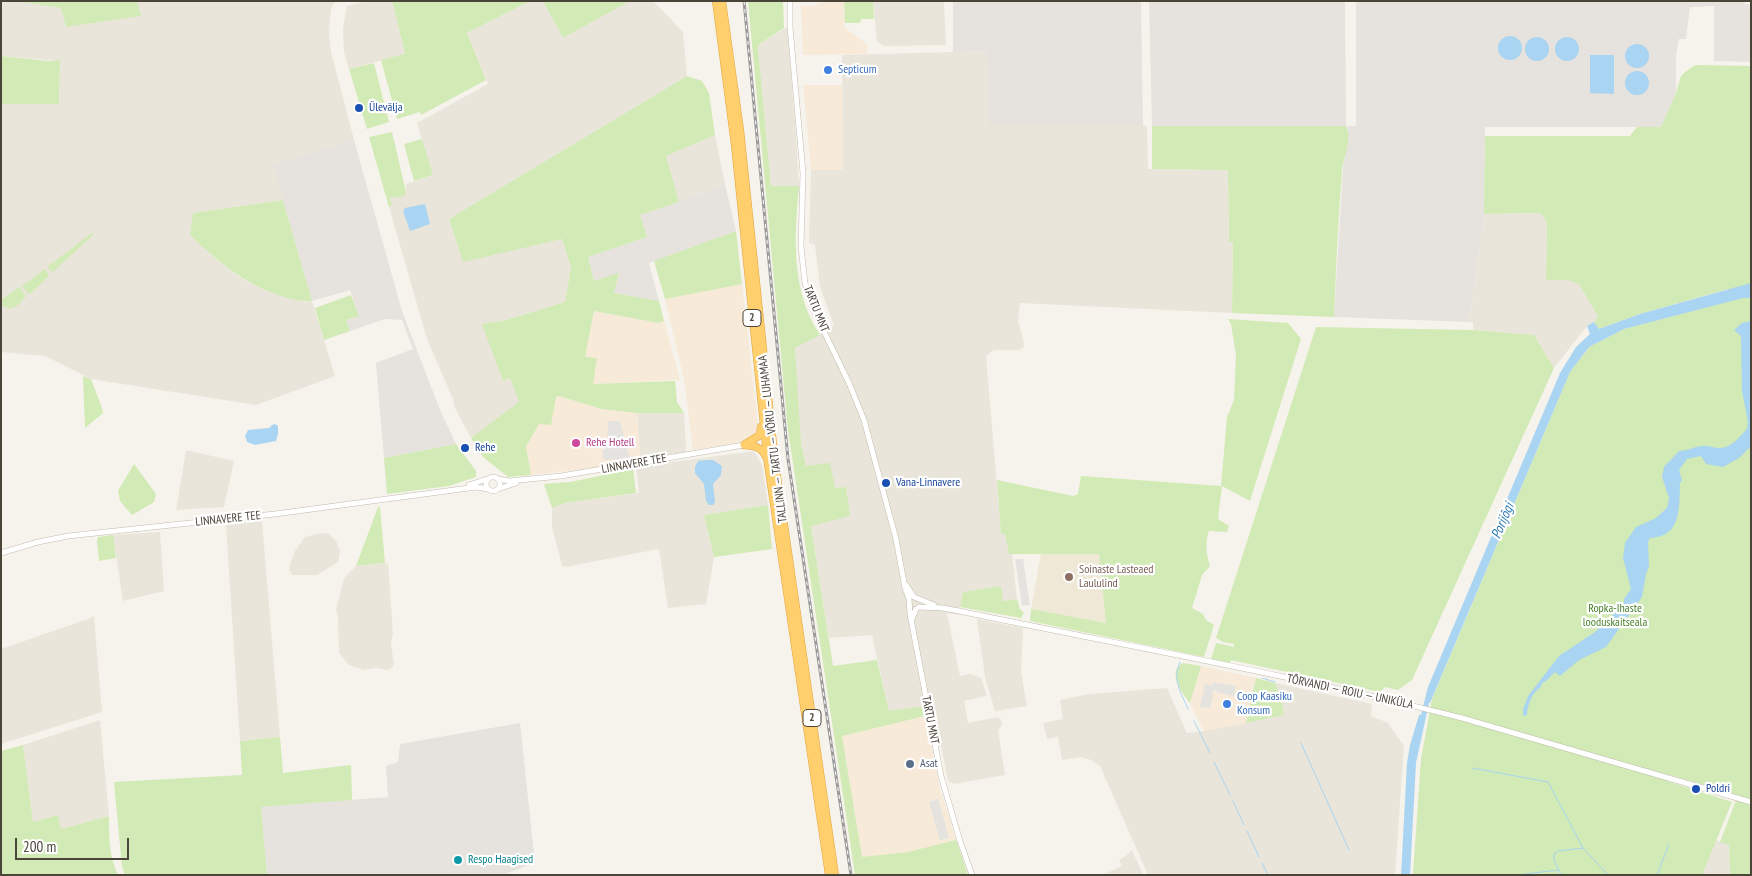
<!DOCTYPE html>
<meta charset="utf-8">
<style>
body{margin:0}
#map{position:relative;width:1752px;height:876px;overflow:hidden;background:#f6f3ec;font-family:"PT Sans Narrow",sans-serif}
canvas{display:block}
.frame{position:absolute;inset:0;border:2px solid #4b4439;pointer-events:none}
.scale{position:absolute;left:15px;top:838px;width:114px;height:22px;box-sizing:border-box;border:2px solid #4b4439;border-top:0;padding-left:6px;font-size:15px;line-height:18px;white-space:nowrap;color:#4b4439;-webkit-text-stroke:4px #fff;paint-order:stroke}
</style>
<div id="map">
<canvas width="1752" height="876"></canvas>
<div class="frame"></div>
<div class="scale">200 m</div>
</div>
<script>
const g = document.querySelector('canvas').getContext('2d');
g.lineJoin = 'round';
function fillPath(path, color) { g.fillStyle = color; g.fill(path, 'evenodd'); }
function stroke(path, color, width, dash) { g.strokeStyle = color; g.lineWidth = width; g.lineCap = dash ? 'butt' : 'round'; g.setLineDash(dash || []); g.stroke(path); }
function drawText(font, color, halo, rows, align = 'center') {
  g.font = font + ' "PT Sans Narrow",sans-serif'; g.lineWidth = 4.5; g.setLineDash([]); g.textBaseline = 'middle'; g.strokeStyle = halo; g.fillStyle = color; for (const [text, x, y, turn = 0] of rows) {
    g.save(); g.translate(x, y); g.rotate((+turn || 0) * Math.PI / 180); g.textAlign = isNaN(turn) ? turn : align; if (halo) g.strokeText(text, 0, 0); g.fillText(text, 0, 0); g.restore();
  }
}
const residential = new Path2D(`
 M1,1H15L62,8L66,27L140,16L137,1H337L332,5L330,18L329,35L331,52L354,140L275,164L283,200L193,213L210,254L230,270L248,282L306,302L312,301L335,376L256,405L91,379L45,356L1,352V104L59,103L60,61L1,56Z
 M366,1H392L405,54L349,69L344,52L343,29L347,6Z
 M530,1H543L563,38L630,1H653L683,32L687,76L449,219L463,261L562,239L571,267L565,302L506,320L483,324L503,380L510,378L520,402L471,438L454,406L453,398L452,397L427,339L389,207L392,205L390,198L406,192V184L433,175L417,123L488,84L467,33Z
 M873,1H944L946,45L884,46L877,42Z
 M787,27L796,134L799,186H771L758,47L761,43Z
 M987,51L1126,126H1147L1148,169L1228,170L1229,241H1233L1232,313L1020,303L1018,320L1024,344L1023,348L1018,350H994L986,356L1001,533H1005L1009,553L1012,554L1017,599L1002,601L1001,586L963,592L959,615L947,613L960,676L970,674L981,678L987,696L964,701L968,723L998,717L1001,720L1002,725L998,730L1005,775L954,784L948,781L933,705L889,711L872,635L829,638L811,526L849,515L845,487L835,488L806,466L801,443L799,424L795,348L834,326L820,287L815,245L809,242L811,170H843L842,55Z
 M715,135L725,184L679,202L665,156Z
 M1540,213L1547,222L1546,279L1569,280L1579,284L1598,317L1594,322L1587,326L1554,368L1534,335L1473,330V322H1469L1484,214Z
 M637,413H684L686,448L685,452L640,458Z
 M186,450L234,461L224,507L176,510Z
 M754,451L762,465L768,505L704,515L714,557L706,604L668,608L659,549L565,567L562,566L552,527V508L565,503L639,493L636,467Z
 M262,521L280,737L240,741L226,525Z
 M160,532L164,591L123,601L113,535Z
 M328,533L336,541L340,551L338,562L317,575H292L289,569L291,562L295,551L305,537L317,534Z
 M388,563L393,634L391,644L394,664L392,668L388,670L376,668L364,670L349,665L339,653L338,617L336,610L344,578L356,566Z
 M94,616L102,712L1,744V649L88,619Z
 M977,619L1023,628L1021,672L1027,706L995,711L985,677Z
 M1275,683L1372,704L1371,716L1388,723L1404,746L1395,875H1148L1100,766L1091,760L1081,757L1062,760L1058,737L1047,739L1043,723L1063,719L1060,700L1089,694L1167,688L1187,733L1204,731L1284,715L1281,698Z
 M100,720L109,816L61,829L33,822L23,745Z
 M1682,826L1729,845L1730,875H1699Z
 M1132,850L1143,875H1102L1122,866L1119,860L1126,856Z`);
const commercial = new Path2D(`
 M821,1H844L845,28L867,44V54L803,55L801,6H815Z
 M803,85H842L843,170H811Z
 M742,284L758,423L756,432L747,441L693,450L684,379L665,299Z
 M594,311L659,323L664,321L680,380L593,384L585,357Z
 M532,393L559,396L601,409L637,413L640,458L594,468L531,475L526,447L538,424Z
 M1201,666L1256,678L1246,723L1204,731L1190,703Z
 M925,716L940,789L956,840L908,852L862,858L842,736Z`);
const industrial = new Path2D(`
 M953,1H1141L1143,126H990L987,51L953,52Z
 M1149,1H1345L1346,126H1356V1H1745V4H1751V62L1714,61V6L1690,7L1686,39H1679L1676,56V93L1661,127H1485L1484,214L1469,322L1334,317L1343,168L1348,140V128L1345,126H1152Z
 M354,140L402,311L440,410L456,444L384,458L376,363L413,349L402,320L385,319L350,331L346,320L359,316L350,290L312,301L283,200L274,164Z
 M725,184L736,231L649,263L659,301L614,293L619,274L594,281L588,257L647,237L640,215L679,202Z
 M520,723L535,863L502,875H267L261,807L388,797L386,766L398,762L400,744Z`);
const education = new Path2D(`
 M1099,553L1106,623L1031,609L1041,554Z`);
const green = new Path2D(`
 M15,1H137L141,16L66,27L61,8Z
 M392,1H530L467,33L486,80L421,115L420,112L397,119L381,60L405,54Z
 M543,1H630L563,38Z
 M748,1H783L784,28L761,43L758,47L771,186H799C795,228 792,270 807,310C810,319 815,327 820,335L795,348L801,443L806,466L830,463L835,488L846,487L850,516L811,526L833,666L877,660L889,711L924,706L925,716L842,736L862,857L908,852L956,840L968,875H855L788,430Z
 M844,1H873L874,19H861L860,23H845Z
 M1,56L48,61L60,60L59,104H1Z
 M374,63L389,122L367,129L349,69Z
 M1696,65L1751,66V875H1730L1729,845L1720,842L1738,795L1670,775L1667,781L1732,802L1702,875H1413L1421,759L1432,699L1570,372L1589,347L1624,329L1733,300L1728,289L1640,314L1599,329L1594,322L1598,317L1579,284L1568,280H1546L1547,222L1540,213L1484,214L1485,136H1630L1637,127H1661L1676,93L1681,76L1689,69Z
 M687,76L702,81L709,93L715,135L666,156L679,202L640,215L647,237L588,257L594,281L619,273L614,293L659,301L664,321L659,323L594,311L585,357L597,358L593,384L675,381L677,402L684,413H637L601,409L559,396L556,397L551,425L539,424L526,447L531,475L508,477L483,457L471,438L519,402L510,378L503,381L482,324L506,320L565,302L571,267L562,239L463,262L449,219Z
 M1152,126H1345C1354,133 1343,160 1342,171C1338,219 1336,268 1334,317L1232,313L1233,242H1229L1228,170L1152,169Z
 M392,132L406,192L404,196L390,198L392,205L389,207L369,137Z
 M422,139L433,175L414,181L404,144Z
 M283,200L312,301C304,302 297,300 289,298C249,288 219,263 190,235L193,213Z
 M736,231L742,284L665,299L654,261Z
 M92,233L93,235L54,271L52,272L47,267Z
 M45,269L49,275L48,277L30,294L27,293L22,286Z
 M19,287L26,296C19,305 12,313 1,305V300Z
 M351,295L359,316L346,320L350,331L324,340L315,308Z
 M1228,319L1288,323L1301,339L1250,501L1222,486L1218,519L1229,526L1227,532L1209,531C1205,541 1206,555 1210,566L1202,575L1192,608L1203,614L1206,620L1214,625L1204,657L1030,621L1031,609L1106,623L1099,554H1009L1005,534H1001L997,480L1073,496L1078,494L1081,476L1221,486L1227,417L1234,400L1236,355L1231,324Z
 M1316,327L1473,330L1534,335L1554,368L1412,680L1398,690L1385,687L1380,692L1231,660L1230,664L1211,659L1216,643L1234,647V644L1223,642L1216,638Z
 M83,376L91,379L102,408L103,413L85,428Z
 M456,444L476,471V477L449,486L387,494L384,458Z
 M134,464L156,494L154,502L132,515L120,501L118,491Z
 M633,469L636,493L565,503L552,508L544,484L570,482Z
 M768,505L772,549L714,557L704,515Z
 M378,507H380L385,563L356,566Z
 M113,535L116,558L99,561L97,541L98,537Z
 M1001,586L1003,601L1017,599L1020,609L1024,613L1021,618L960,607L963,592Z
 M1183,663L1201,666L1190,703C1182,693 1166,672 1183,663Z
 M1256,678L1275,683L1281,698L1284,715L1246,723Z
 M280,737L283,773L351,765L352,800L261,807L267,875H125L122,867L114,782L242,775L240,741Z
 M23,745L33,822L58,815L61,829L109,816C109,837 109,856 118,875H1V751Z`);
const parking = new Path2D(`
 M608,421H620L630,459L615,462L613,459L605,460L603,457L602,451L607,447Z
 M1015,559H1023L1030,605L1022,606Z
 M1213,682L1236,686L1234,696L1216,692L1217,690H1215L1211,693L1213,694L1210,708L1200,707L1205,684L1212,686Z
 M938,799L949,838L940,840L929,802Z`);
const water = new Path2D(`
 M1498 48a12 12 0 1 1 24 0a12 12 0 1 1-24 0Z
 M1555 49a12 12 0 1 1 24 0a12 12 0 1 1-24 0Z
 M1525 49a12 12 0 1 1 24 0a12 12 0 1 1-24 0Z
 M1625 56a12 12 0 1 1 24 0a12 12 0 1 1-24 0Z
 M1590,55H1614V94L1590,93Z
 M1625 83a12 12 0 1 1 24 0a12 12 0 1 1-24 0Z
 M425,204L430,224L410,231L403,211L405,208Z
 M1751,283V298H1743L1624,329L1589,347L1570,372L1430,703H1429L1416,763L1410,875H1401L1407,763L1410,745L1419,715H1421L1428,687L1560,373L1576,347L1590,334L1587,326L1594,322L1599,329L1640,314Z
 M1751,321L1750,447L1739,458L1723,467L1706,464L1701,456L1687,459L1679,470L1682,480L1680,483C1679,507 1682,537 1650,538L1648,542L1649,566L1646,574L1642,597L1606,647L1579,660L1560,676L1555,672L1546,681L1542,683L1541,687C1532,692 1527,706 1527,715L1523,716V709L1528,696L1559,656L1595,632L1624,604V599L1631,589L1623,558L1625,543L1636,527L1656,518L1667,508L1669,498L1662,477L1664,467L1679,451C1687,451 1693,447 1702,446C1708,445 1712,448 1718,448C1731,449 1739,437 1747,429L1748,422L1742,391L1741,336L1734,330L1742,323Z
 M275,424L278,426V434L276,441L255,445L247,442L245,436L248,430L269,428L272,425Z
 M705,460H713L722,466L721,475L713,484L715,502L713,505H709L706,501L704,484L695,473V467L698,461Z`);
const stream = new Path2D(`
 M1180,662C1172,679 1181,693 1188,709
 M1262,678L1275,682
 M1194,721L1210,753
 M1301,743L1349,850
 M1214,762L1230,795
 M1472,768L1548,782L1583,848L1608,875
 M1233,801L1244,825
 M1247,831L1259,857
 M1262,863L1268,875
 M1517,875L1558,870
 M1561,875L1554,860V854L1558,851L1583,848
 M1657,875L1669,844`);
const minor = new Path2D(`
 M790,1V27L803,173L801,247L805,283L816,315L849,383L864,420L896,539L905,588L909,599L910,614L941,776L960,841L972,875
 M486 484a7 7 0 1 1 14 0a7 7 0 1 1-14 0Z
 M498,479L509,481L561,476L744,445
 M469,485L487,479
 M498,489L516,483
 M1,553L38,542L68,536L275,514L469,488L477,487L487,489
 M906,585L914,597L934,605
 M919,607L943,608L959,611C1127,646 1296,676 1462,718L1751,802
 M912,619L916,609`);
const highway = new Path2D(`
 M716,1L735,145L768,464L829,875
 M722,1L740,130L775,463L835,875
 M744,445L760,435L761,427
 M745,445C755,446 762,447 766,457`);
const rail = new Path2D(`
 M744,1L788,459L851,875`);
const markers = [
 [828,70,5,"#3f7fe0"],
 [359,108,5,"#1a4fb4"],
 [576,443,5,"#d1479c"],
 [465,448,5,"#1a4fb4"],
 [886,483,5,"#1a4fb4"],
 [1069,577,5,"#8d6e63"],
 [1227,704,5,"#3f7fe0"],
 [910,764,5,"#5c6f8a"],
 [1696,789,5,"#1a4fb4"],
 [458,860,5,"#0f9aa8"]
];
const shields = [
 [752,318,18],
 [812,718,18]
];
const shieldNames = [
 ["2",752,318],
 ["2",812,718]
];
const shopNames = [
 ["Septicum",838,70],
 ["Coop Kaasiku",1237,697],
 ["Konsum",1237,711]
];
const transitNames = [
 ["Ülevälja",369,108],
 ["Rehe",475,448],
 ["Vana-Linnavere",896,483],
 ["Poldri",1706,789]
];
const streetNames = [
 ["TARTU MNT",816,309,68],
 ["TALLINN — TARTU — VÕRU — LUHAMAA",773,439,-97],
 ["LINNAVERE TEE",634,464,-10],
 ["LINNAVERE TEE",228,519,-6],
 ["TÕRVANDI — ROIU — UNIKÜLA",1350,692,12],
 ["TARTU MNT",930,720,79]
];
const hotelNames = [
 ["Rehe Hotell",586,443]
];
const educationNames = [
 ["Soinaste Lasteaed",1079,570],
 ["Laululind",1079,584]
];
const parkNames = [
 ["Ropka-Ihaste",1615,609],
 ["looduskaitseala",1615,623]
];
const serviceNames = [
 ["Asat",920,764]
];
const cultureNames = [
 ["Respo Haagised",468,860]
];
const waterNames = [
 ["Porijõgi",1503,521,-67]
];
fillPath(residential, '#eae5da');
fillPath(commercial, '#f7ead8');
fillPath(industrial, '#e6e2dd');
fillPath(education, '#efe8d6');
fillPath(green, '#d2eab5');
fillPath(parking, '#e5e3e0');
fillPath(water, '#a9d4f2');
stroke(stream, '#a9d4f2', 1);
stroke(minor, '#c2bbae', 6);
stroke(highway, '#e0a43c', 8);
stroke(minor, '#fff', 5);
stroke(highway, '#ffcf6e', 7);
stroke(rail, '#9a9a9a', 3);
stroke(rail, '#fff', 1, [4]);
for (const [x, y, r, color] of markers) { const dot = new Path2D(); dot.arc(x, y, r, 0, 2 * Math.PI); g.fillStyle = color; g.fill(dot); stroke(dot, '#fff', 2); }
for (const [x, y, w] of shields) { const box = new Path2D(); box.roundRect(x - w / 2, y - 8.5, w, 17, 4); g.fillStyle = '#fff'; g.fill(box); stroke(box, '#4b4439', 1); }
drawText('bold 11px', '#4b4439', null, shieldNames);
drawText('12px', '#366cbe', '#fff', shopNames, 'left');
drawText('12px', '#164399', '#fff', transitNames, 'left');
drawText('12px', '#4b4439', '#fff', streetNames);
drawText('12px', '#b23c85', '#fff', hotelNames, 'left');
drawText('12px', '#785e54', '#fff', educationNames, 'left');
drawText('12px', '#4a7f2a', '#fff', parkNames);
drawText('12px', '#4e5e75', '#fff', serviceNames, 'left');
drawText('12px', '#0d838f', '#fff', cultureNames, 'left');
drawText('italic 14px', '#2e7ab2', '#fff', waterNames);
</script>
